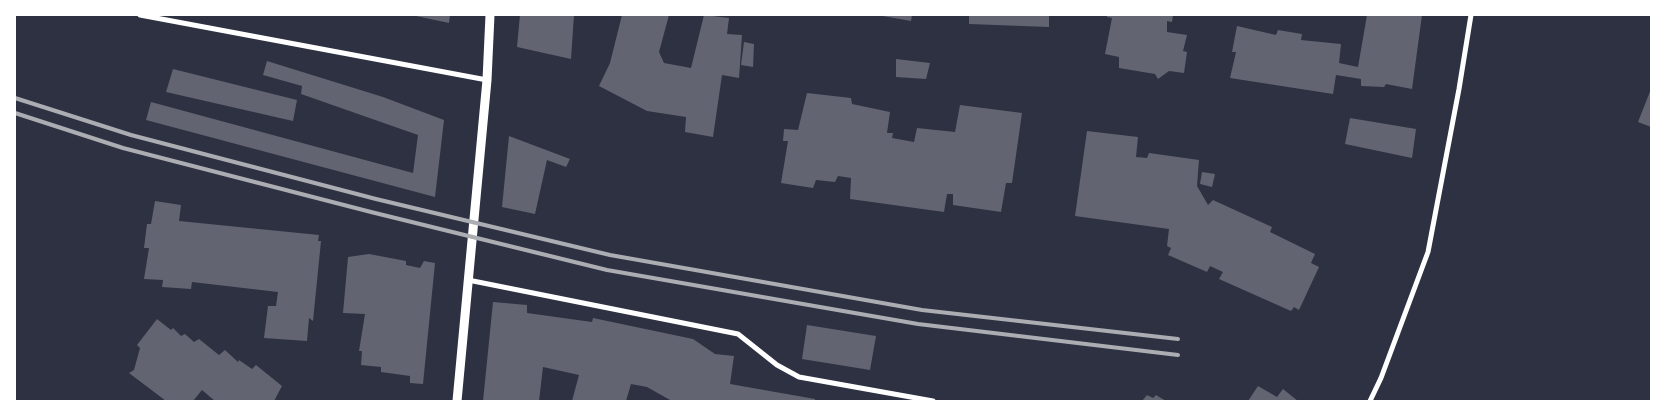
<!DOCTYPE html>
<style>
body{margin:0}
#map{position:relative;width:1666px;height:416px;overflow:hidden;background:#2d3142;font-family:Helvetica,sans-serif}
canvas{display:block}
.frame{position:absolute;inset:0;border:16px solid #fff;pointer-events:none}
</style>
<div id="map">
<canvas width="1666" height="416"></canvas>
<div class="frame"></div>
</div>
<script>
const g = document.querySelector('canvas').getContext('2d');
g.lineJoin = 'round';
function fillPath(path, color) { g.fillStyle = color; g.fill(path, 'evenodd'); }
function stroke(path, color, width, dash) { g.strokeStyle = color; g.lineWidth = width; g.lineCap = dash ? 'butt' : 'round'; g.setLineDash(dash || []); g.stroke(path); }
const building = new Path2D(`
 M417,15H450L449,23L416,16Z
 M520,15H574L571,59L517,47Z
 M622,15H669L659,52L664,63L691,68L704,15L729,18L727,34L742,35L739,78L722,75L713,137L685,132L686,117L647,111L599,86L610,63Z
 M877,15H912L911,21Z
 M969,15H1049V27L969,24Z
 M1107,15H1173L1172,22L1167,21V32L1187,35L1183,51L1187,52L1184,73L1169,71L1158,79L1155,74L1119,68V57L1105,54L1112,18L1107,17Z
 M1367,15H1422L1412,89L1386,84L1384,87L1361,86V79L1336,75L1333,94L1230,78L1236,52H1232L1237,26L1276,35L1278,30L1302,34L1301,40L1341,44L1339,63L1358,67Z
 M744,42L754,44L753,67L741,65Z
 M896,59L930,63L926,79L896,77Z
 M267,61L383,97L444,120L435,197L146,120L151,102L413,173L418,135L301,94L302,86L263,75Z
 M173,69L297,100L293,121L166,92Z
 M1651,89V127L1638,122Z
 M807,93L851,98L852,104L890,112L887,133H893L892,138L914,142L917,128L955,132L960,105L1022,113L1012,183H1006L1001,212L953,205V194H947L944,212L850,199L851,178L838,176L835,182L816,180L813,188L781,183L788,141H783L784,129L798,130Z
 M1350,118L1416,129L1412,158L1345,144Z
 M1087,131L1138,137L1136,157L1147,158L1149,153L1199,160L1197,186L1208,205L1213,200L1272,227L1270,232L1315,254L1311,263L1319,267L1299,310L1294,307L1291,311L1219,279L1223,272L1210,266L1207,272L1168,255L1171,248L1167,246L1169,229L1075,216Z
 M509,136L570,159L566,167L547,160L535,214L502,207Z
 M1202,172L1215,174L1212,187L1200,184Z
 M155,201L181,205L179,221L319,235L318,241H321L313,321L309,318L307,341L264,338L268,306H276L278,292L192,282L191,289L162,287L163,280L144,279L149,248H144L147,224H151Z
 M369,254L406,261V265L420,268L424,261L435,263L423,384L410,383V376L381,372V367L361,365L362,351H359L365,314L343,313L348,257Z
 M493,302L527,305V313L592,322L593,318L693,339L715,354L734,356L730,384L815,399V401H669L670,400L647,387L631,384L626,401H572L579,375L543,367L539,401H483Z
 M157,319L171,330L173,328L181,336L185,334L194,342L199,339L219,355L225,350L238,362L239,360L252,369L256,365L282,386L274,401H215L202,390L193,401H166L129,373L134,370L140,348L137,345Z
 M807,325L876,336L870,370L802,359Z
 M1258,386L1277,397L1283,389L1298,401H1248Z
 M1147,395L1153,398L1156,395L1166,401H1142Z`);
const minor = new Path2D(`
 M140,15L487,80
 M468,280L738,334L777,365L799,377L933,401
 M1370,401L1381,378L1428,252L1459,89L1471,15`);
const tertiary = new Path2D(`
 M457,401L487,80L490,15`);
const rail = new Path2D(`
 M15,98L131,135L376,199L610,255L922,310L1178,339
 M15,113L123,148L371,212L607,270L918,324L1178,355`);
fillPath(building, '#626471');
stroke(minor, '#fff', 5);
stroke(tertiary, '#fff', 9);
stroke(rail, '#abadb3', 4);
</script>
